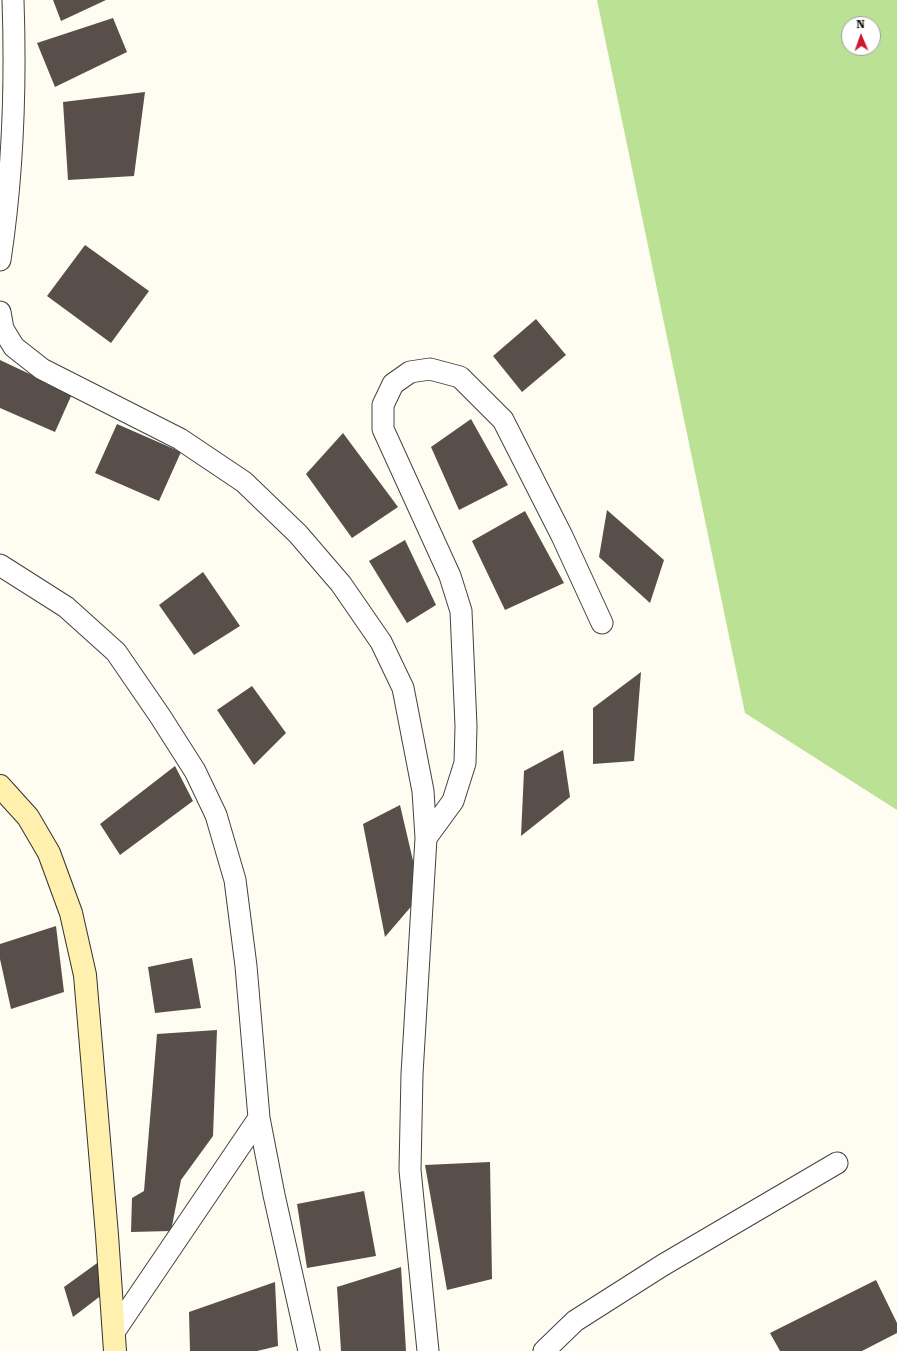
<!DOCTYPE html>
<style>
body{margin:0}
#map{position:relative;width:897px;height:1351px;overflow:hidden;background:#fffcf2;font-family:"Roboto Serif",serif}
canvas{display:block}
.north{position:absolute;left:841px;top:16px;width:40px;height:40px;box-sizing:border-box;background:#fff;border:1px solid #9f9f9f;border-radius:50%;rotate:358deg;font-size:11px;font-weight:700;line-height:16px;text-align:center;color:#0f0f0f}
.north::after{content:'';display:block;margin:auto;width:14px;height:18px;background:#cf182c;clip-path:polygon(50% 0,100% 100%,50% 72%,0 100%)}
</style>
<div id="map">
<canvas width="897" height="1351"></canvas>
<div class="north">N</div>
</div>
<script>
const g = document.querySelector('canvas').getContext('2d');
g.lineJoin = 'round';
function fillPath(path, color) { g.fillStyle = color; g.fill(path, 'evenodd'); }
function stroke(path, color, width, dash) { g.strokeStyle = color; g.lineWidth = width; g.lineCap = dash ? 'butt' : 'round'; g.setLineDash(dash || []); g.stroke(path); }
const forest = new Path2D(`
 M597,0H897V810L745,713ZM849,24H873V48H849Z`);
const building = new Path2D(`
 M53,0H106L61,21Z
 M113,18L127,52L55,87L37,43Z
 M145,92L134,176L68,180L63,102Z
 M85,245L149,291L111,343L47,296Z
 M536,319L566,355L522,392L493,356Z
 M0,360L72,394L55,432L0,408Z
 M471,419L508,485L459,510L431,447Z
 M117,424L181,452L159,501L95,473Z
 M343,433L398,507L352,538L306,474Z
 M607,510L664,560L650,603L599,557Z
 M525,511L564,583L505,610L472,541Z
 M405,540L436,605L407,623L369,561Z
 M203,572L240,626L194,655L159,605Z
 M641,672L634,761L593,764V708Z
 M252,686L286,733L254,765L217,710Z
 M563,750L570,797L521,836L524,771Z
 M175,766L193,801L120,855L100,824Z
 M400,805L421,895L385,937L363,824Z
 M56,926L64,992L11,1009L0,959V944Z
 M192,958L201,1008L155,1013L148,967Z
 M217,1030L213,1136L181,1180L171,1231L131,1232L132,1198L144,1191L157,1034Z
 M490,1162L492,1279L447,1290L425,1165Z
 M364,1191L376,1256L307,1268L297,1204Z
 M100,1261L107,1291L73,1317L64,1287Z
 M401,1267L406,1351H341L337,1287Z
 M876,1280L897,1323V1333L862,1351H780L770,1333Z
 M275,1282L278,1346L257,1351H190L189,1312Z`);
const street = new Path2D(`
 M0,260C13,174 16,87 13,0
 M0,312L3,329L14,347L42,369L180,439L244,482L298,534L341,584L381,642L403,688L423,791L426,838L412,1074L410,1170L428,1351
 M0,565L66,607L116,652L160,716L195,771L216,815L235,880L246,966L259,1118L274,1195L309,1351
 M426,838L453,801L465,763L466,726L461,611L450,576L383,429V405L393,384L410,372L430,369L460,377L503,420L562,536L602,623
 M114,1332L259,1118
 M544,1351L575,1321L663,1265L837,1163`);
const secondary = new Path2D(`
 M0,786L28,817L49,853L71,913L85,975L107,1235L115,1351`);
fillPath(forest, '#bbe194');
fillPath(building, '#594f4a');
stroke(street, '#424242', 23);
stroke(secondary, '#313131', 24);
stroke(street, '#fff', 21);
stroke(secondary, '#fff1ad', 22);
</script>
